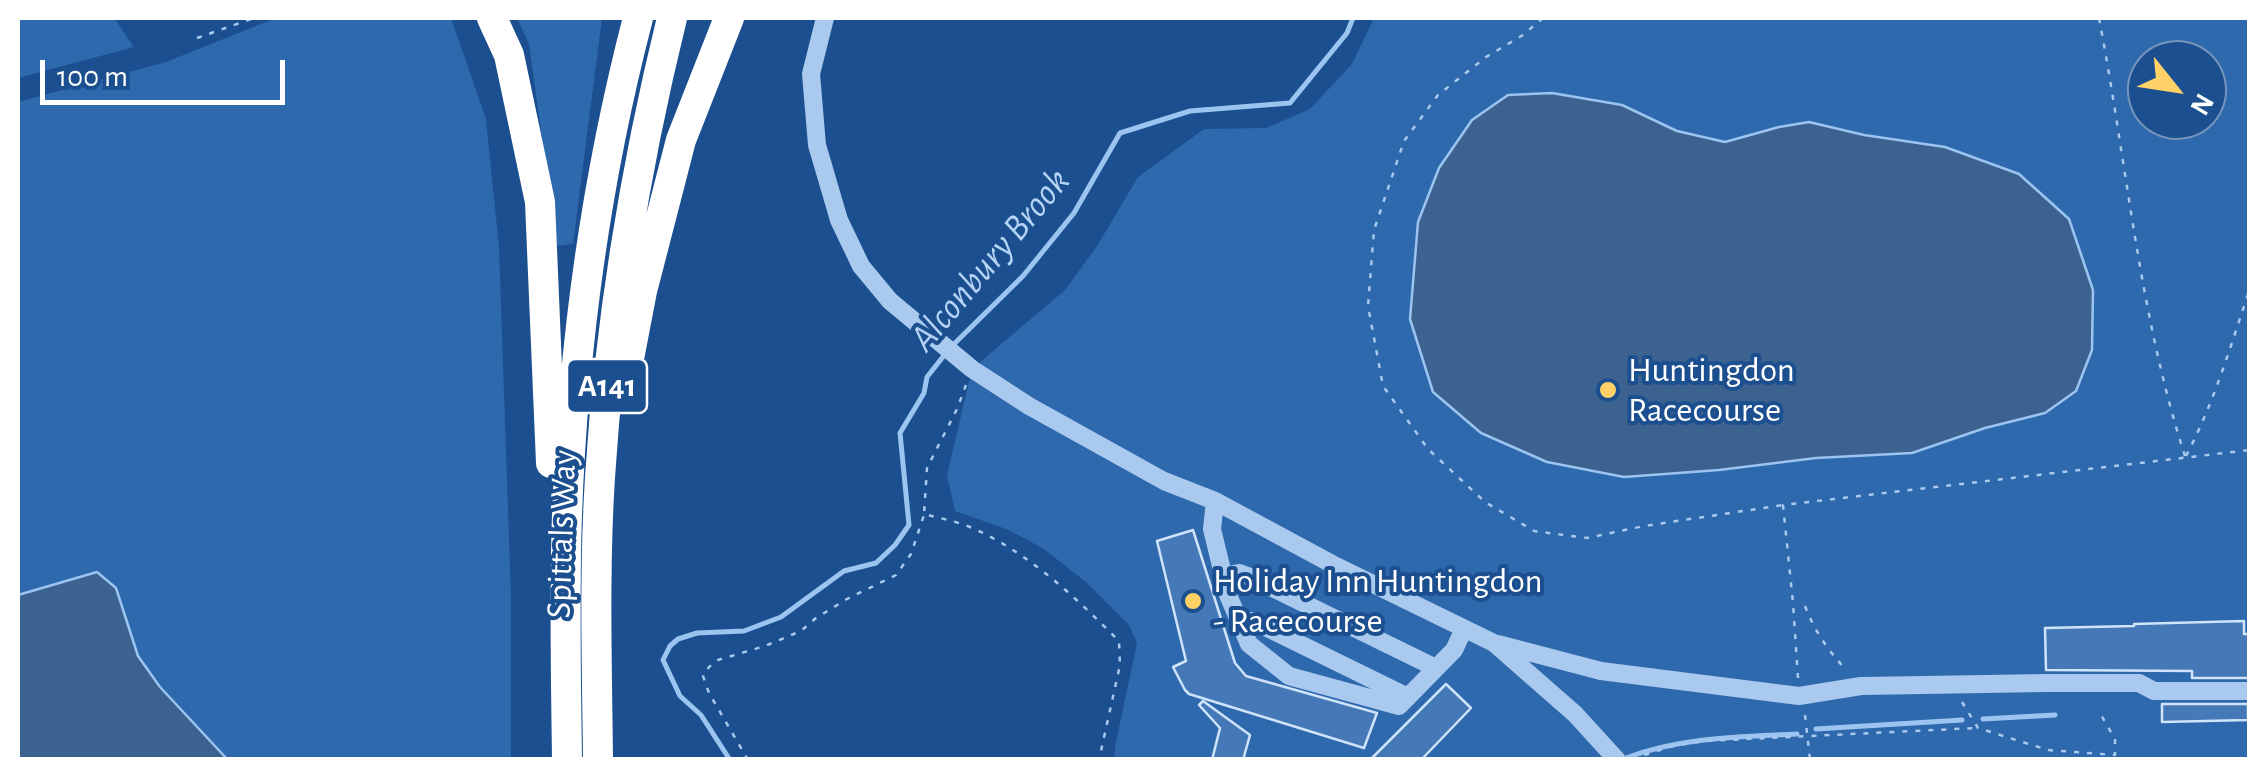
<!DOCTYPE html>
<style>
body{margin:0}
#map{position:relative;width:2267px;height:777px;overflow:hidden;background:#1b4f8f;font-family:"Alegreya Sans",sans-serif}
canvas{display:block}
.frame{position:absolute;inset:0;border:20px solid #fff;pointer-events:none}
.north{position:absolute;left:2127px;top:40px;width:100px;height:100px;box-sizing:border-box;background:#1b4f8f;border:2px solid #7695bc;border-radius:50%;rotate:120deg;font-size:28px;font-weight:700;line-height:40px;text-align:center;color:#fff}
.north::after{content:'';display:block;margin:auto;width:35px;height:45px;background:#ffd166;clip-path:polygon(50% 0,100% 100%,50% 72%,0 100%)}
.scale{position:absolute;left:40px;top:60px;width:245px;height:45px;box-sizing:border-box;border:5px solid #fff;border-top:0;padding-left:12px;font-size:30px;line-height:35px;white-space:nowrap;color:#fff;-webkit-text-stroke:8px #1b4f8f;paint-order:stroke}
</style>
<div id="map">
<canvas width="2267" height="777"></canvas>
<div class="frame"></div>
<div class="north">N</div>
<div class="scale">100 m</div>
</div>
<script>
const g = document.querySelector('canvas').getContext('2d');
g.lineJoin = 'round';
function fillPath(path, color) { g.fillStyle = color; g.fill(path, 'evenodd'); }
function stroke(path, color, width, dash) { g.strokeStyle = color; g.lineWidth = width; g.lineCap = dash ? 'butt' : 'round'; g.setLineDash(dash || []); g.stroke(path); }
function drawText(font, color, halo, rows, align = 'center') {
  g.font = font + ' "Alegreya Sans",sans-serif'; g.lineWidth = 8; g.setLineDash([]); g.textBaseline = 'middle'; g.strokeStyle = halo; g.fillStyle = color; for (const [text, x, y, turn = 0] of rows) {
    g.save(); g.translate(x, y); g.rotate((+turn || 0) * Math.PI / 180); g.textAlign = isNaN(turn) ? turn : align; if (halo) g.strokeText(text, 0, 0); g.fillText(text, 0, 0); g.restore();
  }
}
const green = new Path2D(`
 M18,18H114L134,47L18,78Z
 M276,18H451L486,119L499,247L511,597V759H227L160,687L138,656L116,588L98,572L18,595V102L166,62Z
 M517,18H602L573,244L557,246L529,44Z
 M1374,18H2249V759H1114L1116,742L1137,643L1129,625L1087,583L1044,549L1009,530L955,511L947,475L972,369L1065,290L1097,246L1138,177L1204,129L1266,128L1310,109L1352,64ZM2147,60H2207V120H2147Z`);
const water = new Path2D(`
 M1552,93L1622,105L1677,131L1725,142L1779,127L1809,122L1864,135L1945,147L2019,174L2069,219L2093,290L2092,350L2076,391L2045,413L1985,428L1912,453L1816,458L1719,470L1624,477L1547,462L1481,433L1433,392L1410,319L1418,222L1439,168L1472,120L1508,95Z
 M97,572L116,588L138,656L160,687L227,759H18V595Z`);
const stream = new Path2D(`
 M953,345L1023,276L1074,213L1120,133L1190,111L1290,103L1347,33L1353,18
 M1983,719L2055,715
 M1816,729L1962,720
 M1626,758C1681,737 1739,737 1797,734
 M730,760L701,715L680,696L663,660L670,646L678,639L697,633L744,631L781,617L844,571L876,563L895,545L909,525L900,433L924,393L927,377L946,353`);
const building = new Path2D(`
 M1193,530L1235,663L1246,676L1377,713L1364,748L1189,694L1185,690L1173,667L1186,661L1157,541Z
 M2244,621V634H2250V677L2247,678H2192V671L2046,670L2045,628L2134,626V624Z
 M1446,684L1471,708L1421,760H1370Z
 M1203,701L1250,735L1243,760H1212L1220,728L1199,705Z
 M2162,704H2248V720L2162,722Z`);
const path = new Path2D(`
 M1543,18L1523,35L1486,57L1438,95L1404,141L1374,230L1368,306L1383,386L1428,449L1485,502L1534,531L1587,538L1644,526L1783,505
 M2099,18C2127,164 2139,314 2185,456
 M197,38L254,18
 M966,385L957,409L927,468L924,514C939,518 955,521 970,527C1028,552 1074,596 1119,641L1120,665L1099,760
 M2186,456C2214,403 2231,345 2250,288
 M1805,606C1815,632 1828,650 1847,671
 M1798,678L1793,603L1783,505L2250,450
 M1962,702L1978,728L2048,750L2115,755V739L2101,715
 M1805,715L1810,760
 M1632,759L1673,746L1705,741L1976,728
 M748,760L709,693L703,676L709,667L718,660L765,646L801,631L816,618L847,599L896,575L911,554L924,515`);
const minor = new Path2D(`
 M825,18L811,74L817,145L839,220L861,266L890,301L972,369L1029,406L1164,481L1215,501L1332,564L1494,643L1575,714L1617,760
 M1215,501L1212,529L1228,595L1249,644L1289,676L1399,706L1454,650L1464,629
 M1223,576L1239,573L1250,577L1436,668
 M1239,621H1253L1408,697
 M1498,644L1601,671L1799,696L1861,686L2047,683H2139L2154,691H2250`);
const highway = new Path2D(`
 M492,18L509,55L540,202L551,463
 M628,364L642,291L681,140L729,18
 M567,760C566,678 564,597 567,515C573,348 596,179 638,18
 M598,760C597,665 594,571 600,477C610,322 635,168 672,18`);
const markers = [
 [1608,390,10,"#ffd166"],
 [1193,601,10,"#ffd166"]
];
const shields = [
 [607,386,80]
];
const shieldNames = [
 ["A141",607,386]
];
const poiNames = [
 ["Huntingdon",1628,370],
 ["Racecourse",1628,410],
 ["Holiday Inn Huntingdon",1213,581],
 ["- Racecourse",1213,621]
];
const streetNames = [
 ["Spittals Way",562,534,-88]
];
const waterNames = [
 ["Alconbury Brook",990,260,-50]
];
fillPath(green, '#2e69ad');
fillPath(water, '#3c6290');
stroke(water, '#9cc4f0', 2.5);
stroke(stream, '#9cc4f0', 5);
fillPath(building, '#4478b7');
stroke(building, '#cfe3fa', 2.5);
stroke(path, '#a9c9ee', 2.5, [5, 8]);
stroke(minor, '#a9c9ee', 18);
stroke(highway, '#fff', 30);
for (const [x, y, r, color] of markers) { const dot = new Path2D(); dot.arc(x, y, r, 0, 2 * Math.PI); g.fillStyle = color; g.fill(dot); stroke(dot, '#1b4f8f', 4); }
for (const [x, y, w] of shields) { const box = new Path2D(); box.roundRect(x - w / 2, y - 27, w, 54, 8); g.fillStyle = '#1b4f8f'; g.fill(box); stroke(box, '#fff', 2.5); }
drawText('bold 32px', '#fff', null, shieldNames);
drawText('35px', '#fff', '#1b4f8f', poiNames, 'left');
drawText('35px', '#fff', '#1b4f8f', streetNames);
drawText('italic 38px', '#b5d3f5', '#1b4f8f', waterNames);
</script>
